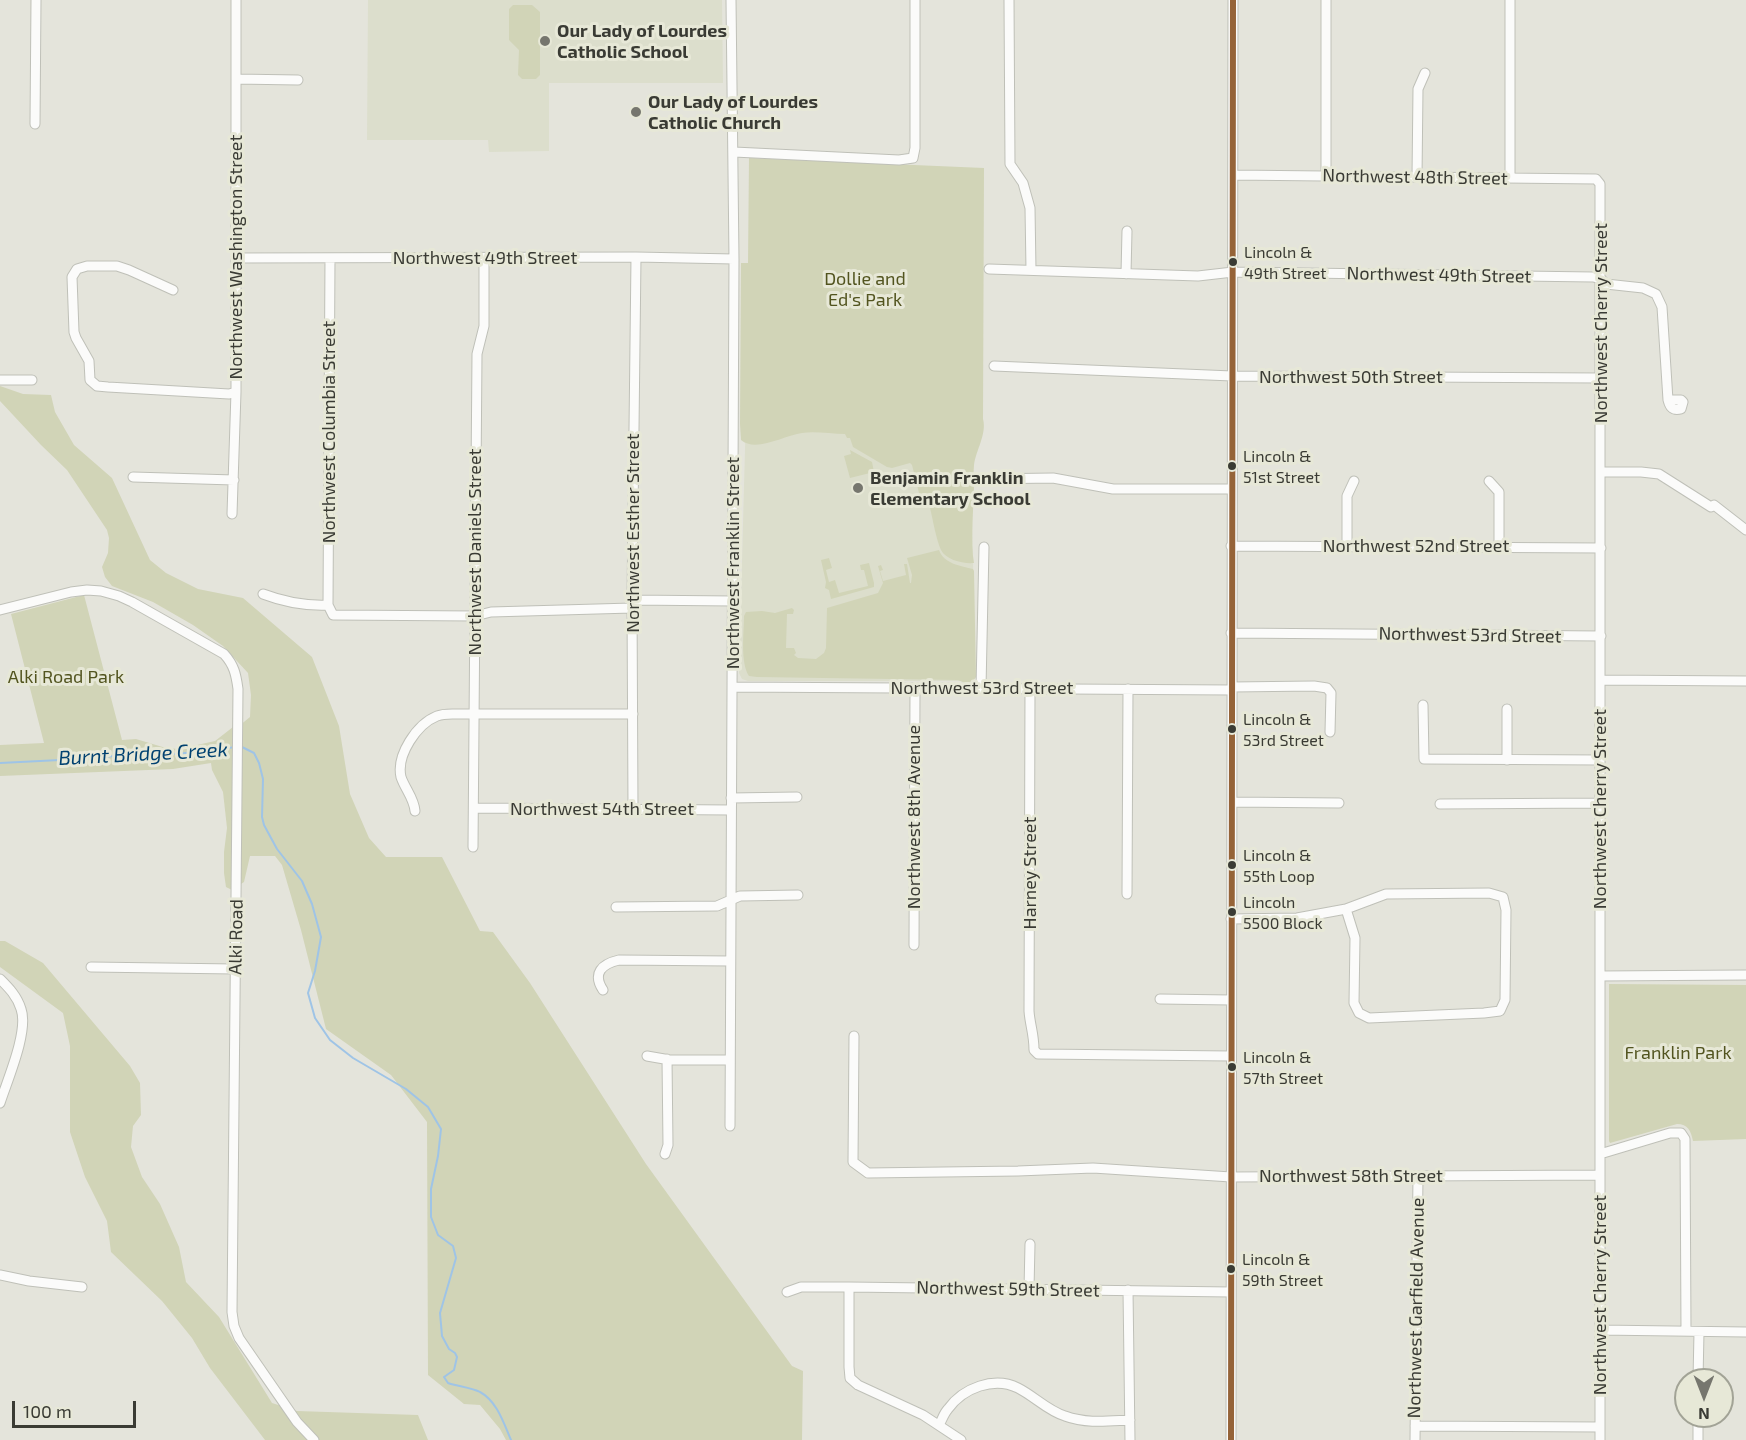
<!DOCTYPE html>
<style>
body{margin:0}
#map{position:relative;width:1746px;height:1440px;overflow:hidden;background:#e4e4db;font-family:"Exo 2",sans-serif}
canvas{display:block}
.north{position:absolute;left:1674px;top:1368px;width:60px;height:60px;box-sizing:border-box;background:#e7e8d7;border:2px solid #a2a396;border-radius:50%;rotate:180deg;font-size:16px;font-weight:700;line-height:24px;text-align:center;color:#3a3b34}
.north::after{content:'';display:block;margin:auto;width:21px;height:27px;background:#76766e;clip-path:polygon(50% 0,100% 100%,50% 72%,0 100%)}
.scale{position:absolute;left:12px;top:1401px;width:124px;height:27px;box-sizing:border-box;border:3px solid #3a3b34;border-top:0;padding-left:8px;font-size:18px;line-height:21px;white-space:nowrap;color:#3a3b34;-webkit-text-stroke:4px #e7e8d7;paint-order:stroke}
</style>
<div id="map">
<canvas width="1746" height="1440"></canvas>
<div class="north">N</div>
<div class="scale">100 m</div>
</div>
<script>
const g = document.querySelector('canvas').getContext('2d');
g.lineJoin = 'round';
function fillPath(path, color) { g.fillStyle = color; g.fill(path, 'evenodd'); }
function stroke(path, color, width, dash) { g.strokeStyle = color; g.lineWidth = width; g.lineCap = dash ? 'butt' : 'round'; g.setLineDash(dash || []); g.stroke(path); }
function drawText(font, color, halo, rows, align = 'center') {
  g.font = font + ' "Exo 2",sans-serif'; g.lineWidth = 6; g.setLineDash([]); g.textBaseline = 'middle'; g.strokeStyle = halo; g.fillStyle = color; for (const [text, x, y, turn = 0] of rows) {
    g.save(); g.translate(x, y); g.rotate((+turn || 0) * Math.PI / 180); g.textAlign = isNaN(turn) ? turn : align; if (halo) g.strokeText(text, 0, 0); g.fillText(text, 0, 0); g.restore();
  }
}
const built = new Path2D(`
 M368,0H722L723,83H549V151L489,152L488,140H367Z
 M746,412L972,420L974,677L969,681H748L742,679L739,673Z`);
const green = new Path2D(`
 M513,5H532L540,12V75L536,79H522L518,75L519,50L509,40V9Z
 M749,158L984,168L983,419C987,434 976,450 974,465C973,474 974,483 974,493C973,516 970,540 974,563C963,564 946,560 941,550C936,539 933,520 930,508L919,507L916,501L920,499V497L912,465L910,463L892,468L887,467L853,447L850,438H847L845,434C831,434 815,431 802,433C785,435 756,453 741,440L740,424L741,263H748Z
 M0,386L23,394L51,395L55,412L74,445L112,478L150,560L166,573L198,589L243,598L312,657L339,726L350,794L369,838L386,857H442L480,931L493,932L530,983L646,1164L792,1366L803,1371L802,1440H506L500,1429L480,1405L464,1404L428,1375L427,1122L391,1075L326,1029L301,930L282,865L275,856H250L244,882L232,890L226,887L224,873V852L227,828L223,792L212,770L211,763L173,769L0,776V745L44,743L11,614L84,595L122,740L136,739L166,748L179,749L215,741L233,727L239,726L250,717L251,695L248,673L223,646L193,625L153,602L112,586L105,577L102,567L108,553L109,538L107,530L67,470L41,445L0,401Z
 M850,450L872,462L874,472L850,478L844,456L851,454Z
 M939,550C944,564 961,566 973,569L974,571L976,677L971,684H967L958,680L757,677L749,676C740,662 744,632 744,616L746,612L762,611L775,613L792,608L794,610L793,614H787L786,648H794L796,653L794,655L798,658L816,659L824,653L826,648L827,608L878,593L883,583L878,566L881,565L883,570L880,571L883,581L906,575L904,564H907L910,583H911L912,575L907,558Z
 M829,558L832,568L826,570L829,582L835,580L839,593L868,586L864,570H861L860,565L869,563L874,583V587L831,599L829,590L825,588L826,582L821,560Z
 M0,941H5L43,963L130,1066L140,1083L141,1115L133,1126L131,1147L142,1177L160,1204L179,1247L186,1282L219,1317L272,1403L297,1411L418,1415L428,1440H265L210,1368L192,1338L162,1301L111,1252L107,1221L85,1177L70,1132V1046L63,1013L0,967Z
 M1609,984L1746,985V1139L1693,1141C1691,1131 1688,1124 1677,1124L1610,1143L1609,1141Z`);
const stream = new Path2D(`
 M242,747L254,753L259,763L263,779L262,817L264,825L277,849L302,881L312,904L321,937L315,971L308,993L315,1018L330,1040L353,1058L406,1089L428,1107L441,1129L438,1156L431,1189V1217L438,1235L453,1246L456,1258L440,1313L442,1336L449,1349L455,1353L457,1357L454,1370L444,1377L448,1383C457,1386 473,1388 480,1392C497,1401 504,1424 511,1440
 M0,763L80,759L159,752L177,754L236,747`);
const minor = new Path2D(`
 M1009,0L1010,164L1023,183L1030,208L1031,270
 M1510,0V178
 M236,79L298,80
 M35,124L36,0
 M734,152L899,160L913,158L915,148V0
 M1233,175L1596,179L1600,184V1440
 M1326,176V0
 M1417,177L1418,89L1425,73
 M236,258L636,257L734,259
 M989,269L1198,276L1233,272L1593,277L1601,279L1606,284L1643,288L1656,294L1662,307L1668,400C1670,408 1673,411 1681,409L1683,402L1681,400H1668
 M1126,274L1127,231
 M173,290L129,270L117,266H87L77,269L72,277L74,332L76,338L89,361L90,380L97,386L108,387L229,394L236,392
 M994,366L1232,376L1600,378
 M0,380H32
 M1601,472H1641L1659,474L1711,507L1714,505L1746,530
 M133,477L234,480
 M984,479L1053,478L1113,489H1232
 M1489,481L1499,492V547
 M232,514L236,392V0
 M1231,546L1601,548
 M1347,546V496L1354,481
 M263,594C284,602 305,606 328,605L333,615L475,616L491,612L632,608
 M632,600L733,601
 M328,605L330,258
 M0,610L71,592L87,590L101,591L119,596L132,602L224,654C234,665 236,674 238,689L232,1312L234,1326L239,1338L297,1422L314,1440
 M1231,633L1601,636
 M1600,680L1746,681
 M732,687L1232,690
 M1232,687L1314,686L1327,688L1331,693L1330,732
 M981,688L984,547
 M1030,689L1029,1011C1030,1025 1034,1034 1034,1050L1038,1054L1231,1056
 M1423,705L1424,759L1600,760
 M1507,760V709
 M731,798L797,797
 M1232,802L1339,803
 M1440,804L1600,803
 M474,808L731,810
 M633,810L632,600L636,257
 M415,811C414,798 405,789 401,777C396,755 417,724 437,716C444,713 452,714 460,714H633
 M473,847L477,354L484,326V258
 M1489,893L1503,897L1506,910L1505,1000L1500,1011L1484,1013L1369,1018L1359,1013L1354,1003L1355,938L1346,909L1386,894Z
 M1127,894L1128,689
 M616,907L717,906L740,896L798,895
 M1231,919L1297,918L1346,909
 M914,945L915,688
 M91,967L235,969
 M1600,976L1746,975
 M0,979C9,988 17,996 21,1009C29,1031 7,1081 0,1103
 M603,990C592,973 602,964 619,960L730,961
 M1160,999L1231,1000
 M854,1036L853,1162L868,1173L1018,1171L1093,1168L1231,1177L1600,1175
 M647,1056L670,1060H730
 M730,1126L734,259L731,0
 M665,1154L668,1145L667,1059
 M1600,1154L1670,1133H1681L1685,1139L1686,1330
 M0,1275L29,1281L82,1287
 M849,1287V1367L850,1378L858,1385L923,1415L961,1440
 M1029,1289L1030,1244
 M1128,1290L1130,1440
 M787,1292L801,1287H849L1231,1292
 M1600,1330L1746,1332
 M1698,1380L1699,1332
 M939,1425C942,1420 944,1413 948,1409C963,1388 994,1376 1018,1388C1034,1396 1048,1411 1065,1416C1087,1424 1108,1421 1130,1420
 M1415,1426L1600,1427
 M1231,1440L1233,0
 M1415,1440L1418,1176
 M1698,1440V1416`);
const bus1 = new Path2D(`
 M1231,1440L1233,0`);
const markers = [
 [545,41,6,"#76766e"],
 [636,112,6,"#76766e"],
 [1233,262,5,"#3a3b34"],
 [1232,466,5,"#3a3b34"],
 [858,488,6,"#76766e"],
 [1232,729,5,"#3a3b34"],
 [1232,865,5,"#3a3b34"],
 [1232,912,5,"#3a3b34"],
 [1232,1067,5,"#3a3b34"],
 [1231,1269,5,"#3a3b34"]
];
const busNames = [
 ["Lincoln &",1244,253],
 ["49th Street",1244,274],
 ["Lincoln &",1243,457],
 ["51st Street",1243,478],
 ["Lincoln &",1243,720],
 ["53rd Street",1243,741],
 ["Lincoln &",1243,856],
 ["55th Loop",1243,877],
 ["Lincoln",1243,903],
 ["5500 Block",1243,924],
 ["Lincoln &",1243,1058],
 ["57th Street",1243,1079],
 ["Lincoln &",1242,1260],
 ["59th Street",1242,1281]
];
const poiNames = [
 ["Our Lady of Lourdes",557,31],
 ["Catholic School",557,52],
 ["Our Lady of Lourdes",648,102],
 ["Catholic Church",648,123],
 ["Benjamin Franklin",870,478],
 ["Elementary School",870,499]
];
const streetNames = [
 ["Northwest 48th Street",1415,177,1],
 ["Northwest Washington Street",236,257,-90],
 ["Northwest 49th Street",485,258],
 ["Northwest 49th Street",1439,275,1],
 ["Northwest Cherry Street",1601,323,-90],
 ["Northwest 50th Street",1351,377],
 ["Northwest Columbia Street",329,432,-90],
 ["Northwest Esther Street",633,533,-90],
 ["Northwest 52nd Street",1416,546],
 ["Northwest Daniels Street",475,552,-90],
 ["Northwest Franklin Street",733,563,-90],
 ["Northwest 53rd Street",1470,635,1],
 ["Northwest 53rd Street",982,688],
 ["Northwest 54th Street",602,809],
 ["Northwest Cherry Street",1600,809,-90],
 ["Northwest 8th Avenue",914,817,-90],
 ["Harney Street",1030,873,-90],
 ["Alki Road",236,937,-89],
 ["Northwest 58th Street",1351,1176],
 ["Northwest 59th Street",1008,1289,1],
 ["Northwest Cherry Street",1600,1295,-90],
 ["Northwest Garfield Avenue",1416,1308,-89]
];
const parkNames = [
 ["Dollie and",865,279],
 ["Ed's Park",865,300],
 ["Alki Road Park",66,677],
 ["Franklin Park",1678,1053]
];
const waterNames = [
 ["Burnt Bridge Creek",143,754,-3]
];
fillPath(built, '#dcdecc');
fillPath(green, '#d1d4b7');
stroke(stream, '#9fc4e6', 2);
stroke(minor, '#bfc0b8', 11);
stroke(minor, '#fbfbfa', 9);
stroke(bus1, '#956338', 6);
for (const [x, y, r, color] of markers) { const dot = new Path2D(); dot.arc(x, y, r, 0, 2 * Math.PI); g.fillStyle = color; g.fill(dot); stroke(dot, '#e7e8d7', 2); }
drawText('16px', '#3a3b34', '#e7e8d7', busNames, 'left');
drawText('bold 18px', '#3a3b34', '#e7e8d7', poiNames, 'left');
drawText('18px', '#3a3b34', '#e7e8d7', streetNames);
drawText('18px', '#52541f', '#e7e8d7', parkNames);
drawText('italic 20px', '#014170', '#e7e8d7', waterNames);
</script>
